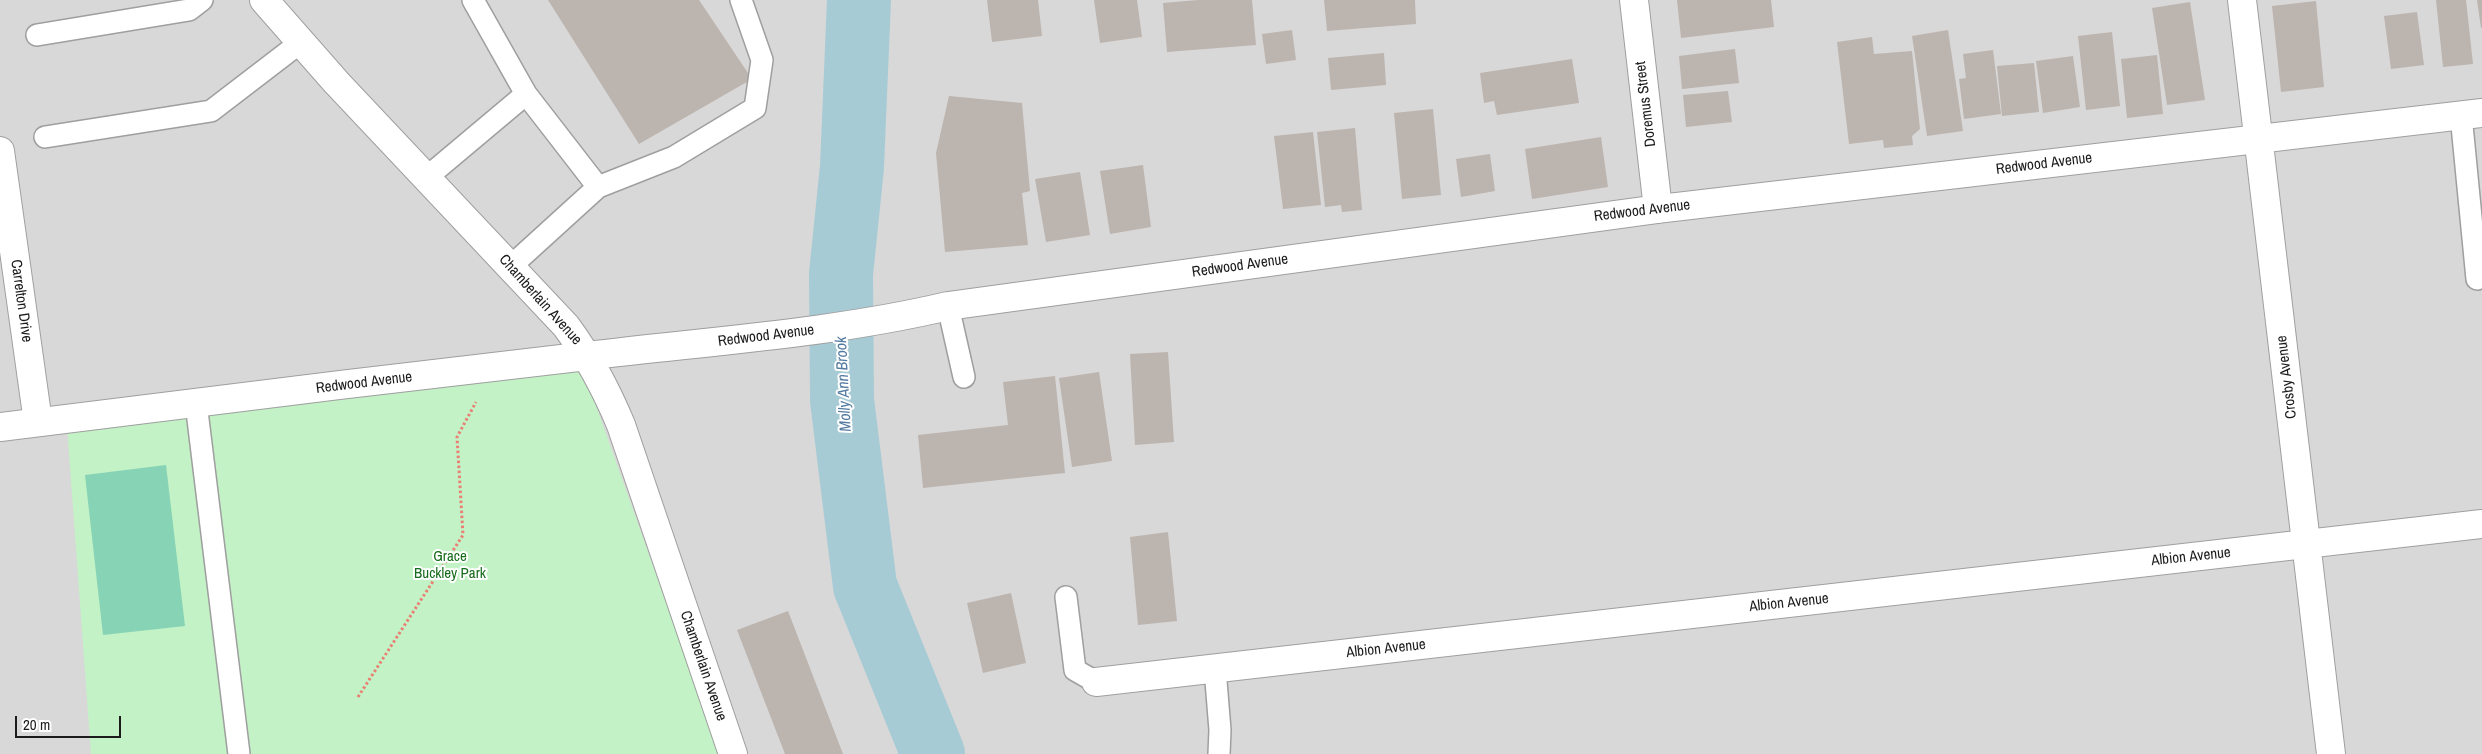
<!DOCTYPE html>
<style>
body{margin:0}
#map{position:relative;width:2482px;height:754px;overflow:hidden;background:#ece8e2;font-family:"Archivo Narrow",sans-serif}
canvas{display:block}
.scale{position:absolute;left:15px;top:716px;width:106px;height:22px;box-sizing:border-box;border:2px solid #1b1b1b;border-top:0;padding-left:6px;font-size:15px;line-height:18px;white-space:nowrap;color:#1b1b1b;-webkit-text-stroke:4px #fff;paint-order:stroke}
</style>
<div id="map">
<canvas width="2482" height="754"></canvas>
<div class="scale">20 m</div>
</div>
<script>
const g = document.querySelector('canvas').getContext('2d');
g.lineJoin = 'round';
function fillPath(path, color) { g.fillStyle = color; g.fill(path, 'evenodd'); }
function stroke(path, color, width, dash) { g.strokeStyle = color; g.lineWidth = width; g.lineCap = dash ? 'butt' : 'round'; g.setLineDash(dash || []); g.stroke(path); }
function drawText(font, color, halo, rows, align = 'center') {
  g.font = font + ' "Archivo Narrow",sans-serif'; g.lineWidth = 4; g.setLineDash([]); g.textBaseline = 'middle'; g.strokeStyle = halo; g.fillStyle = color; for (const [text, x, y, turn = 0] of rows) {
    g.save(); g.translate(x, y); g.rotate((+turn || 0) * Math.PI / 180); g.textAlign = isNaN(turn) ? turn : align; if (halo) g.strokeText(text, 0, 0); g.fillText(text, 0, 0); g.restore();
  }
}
const residential = new Path2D(`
 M0,0H2482V754H0Z`);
const park = new Path2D(`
 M579,358L720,754H91L67,426Z`);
const pitch = new Path2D(`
 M166,465L185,626L103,635L85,475Z`);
const river = new Path2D(`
 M859,0L852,167L841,274L842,400L865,586L933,754`);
const building = new Path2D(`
 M548,0H699L752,79L639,144Z
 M987,0H1038L1042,36L992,42Z
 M1094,0H1137L1142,37L1100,43Z
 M1198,0H1252L1256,45L1167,52L1163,3Z
 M1324,0H1415L1416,24L1327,31Z
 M1677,0H1771L1774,27L1681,38Z
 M2436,0H2466L2473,64L2443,67Z
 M2477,0H2482V28H2481Z
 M2316,1L2324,87L2281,92L2272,6Z
 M2190,2L2205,100L2167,105L2152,8Z
 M2417,12L2424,65L2391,69L2384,16Z
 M1292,30L1296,60L1266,64L1262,34Z
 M1948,30L1963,131L1927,136L1912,36Z
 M2112,32L2120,106L2086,110L2078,36Z
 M1872,37L1874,54L1912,51L1920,129L1912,136L1913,145L1884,148L1883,140L1849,144L1837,42Z
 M1735,49L1739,83L1682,89L1679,56Z
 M1993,50L2001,114L1964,119L1959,79L1966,78L1963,54Z
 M1384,53L1386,85L1331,90L1328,58Z
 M2157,55L2163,114L2127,118L2121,59Z
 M2073,56L2080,107L2043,113L2036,61Z
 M1572,59L1579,103L1497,115L1494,101L1484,103L1480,73Z
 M2034,63L2039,112L2002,116L1997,66Z
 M1728,91L1732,122L1686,127L1683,95Z
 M949,96L1022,103L1030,191L1022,193L1028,245L945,252L936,153Z
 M1433,109L1441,195L1402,199L1394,113Z
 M1355,128L1362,210L1342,212L1341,205L1325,207L1317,132Z
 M1313,132L1321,205L1283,209L1274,136Z
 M1601,137L1608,187L1532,199L1525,149Z
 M1490,154L1495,191L1461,197L1456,159Z
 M1143,165L1151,227L1110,234L1100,171Z
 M1080,172L1090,235L1046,242L1035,179Z
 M1168,352L1174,442L1135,445L1130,354Z
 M1099,372L1112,461L1072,467L1059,378Z
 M1055,376L1065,473L923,488L918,435L1008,425L1003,382Z
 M1168,532L1177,621L1138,625L1130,537Z
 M1011,593L1026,663L983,673L967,603Z
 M788,611L843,754H785L737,630Z`);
const path = new Path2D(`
 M358,697L463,535L457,437L476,402`);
const lane = new Path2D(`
 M37,35L189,10L202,0
 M526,94L598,187
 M2461,115L2477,279
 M45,137L211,111L301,42
 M426,178L526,94L473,0
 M510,267L598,187L674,157L755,108L762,60L741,0
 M948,306L964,377
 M196,403L239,754
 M1066,597L1075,670L1096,682
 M1215,669L1220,730L1219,754`);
const street = new Path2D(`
 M264,0L336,82L566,326C589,357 606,389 621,425L733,754
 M1634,0L1658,209
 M2242,0L2331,754
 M0,151L38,422
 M0,427C196,403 391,378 587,356C708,341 829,334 948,306L1658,209L2482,113
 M1096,682L2482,524`);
const streetNames = [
 ["Doremus Street",1646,104,-97],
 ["Redwood Avenue",2044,164,-7],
 ["Redwood Avenue",1642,211,-7],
 ["Redwood Avenue",1240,266,-8],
 ["Chamberlain Avenue",540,300,48],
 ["Carrelton Drive",21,301,82],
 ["Redwood Avenue",766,336,-7],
 ["Crosby Avenue",2287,377,-97],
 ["Redwood Avenue",364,383,-7],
 ["Albion Avenue",2191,557,-6],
 ["Albion Avenue",1789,603,-6],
 ["Albion Avenue",1386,649,-6],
 ["Chamberlain Avenue",703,666,71]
];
const parkNames = [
 ["Grace",450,557],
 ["Buckley Park",450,574]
];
const waterNames = [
 ["Molly Ann Brook",844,384,-93]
];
fillPath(residential, '#d9d8d8');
fillPath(park, '#c2f2c5');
fillPath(pitch, '#87d3b5');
stroke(river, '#a6cbd5', 64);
fillPath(building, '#bcb4af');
stroke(lane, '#9f9f9f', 24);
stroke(street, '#9f9f9f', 30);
stroke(path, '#ea7f74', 3, [2.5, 2.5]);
stroke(lane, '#fff', 21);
stroke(street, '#fff', 28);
drawText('15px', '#1b1b1b', '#fff', streetNames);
drawText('15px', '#166c1c', '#fff', parkNames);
drawText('italic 16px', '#537aa0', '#fff', waterNames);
</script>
